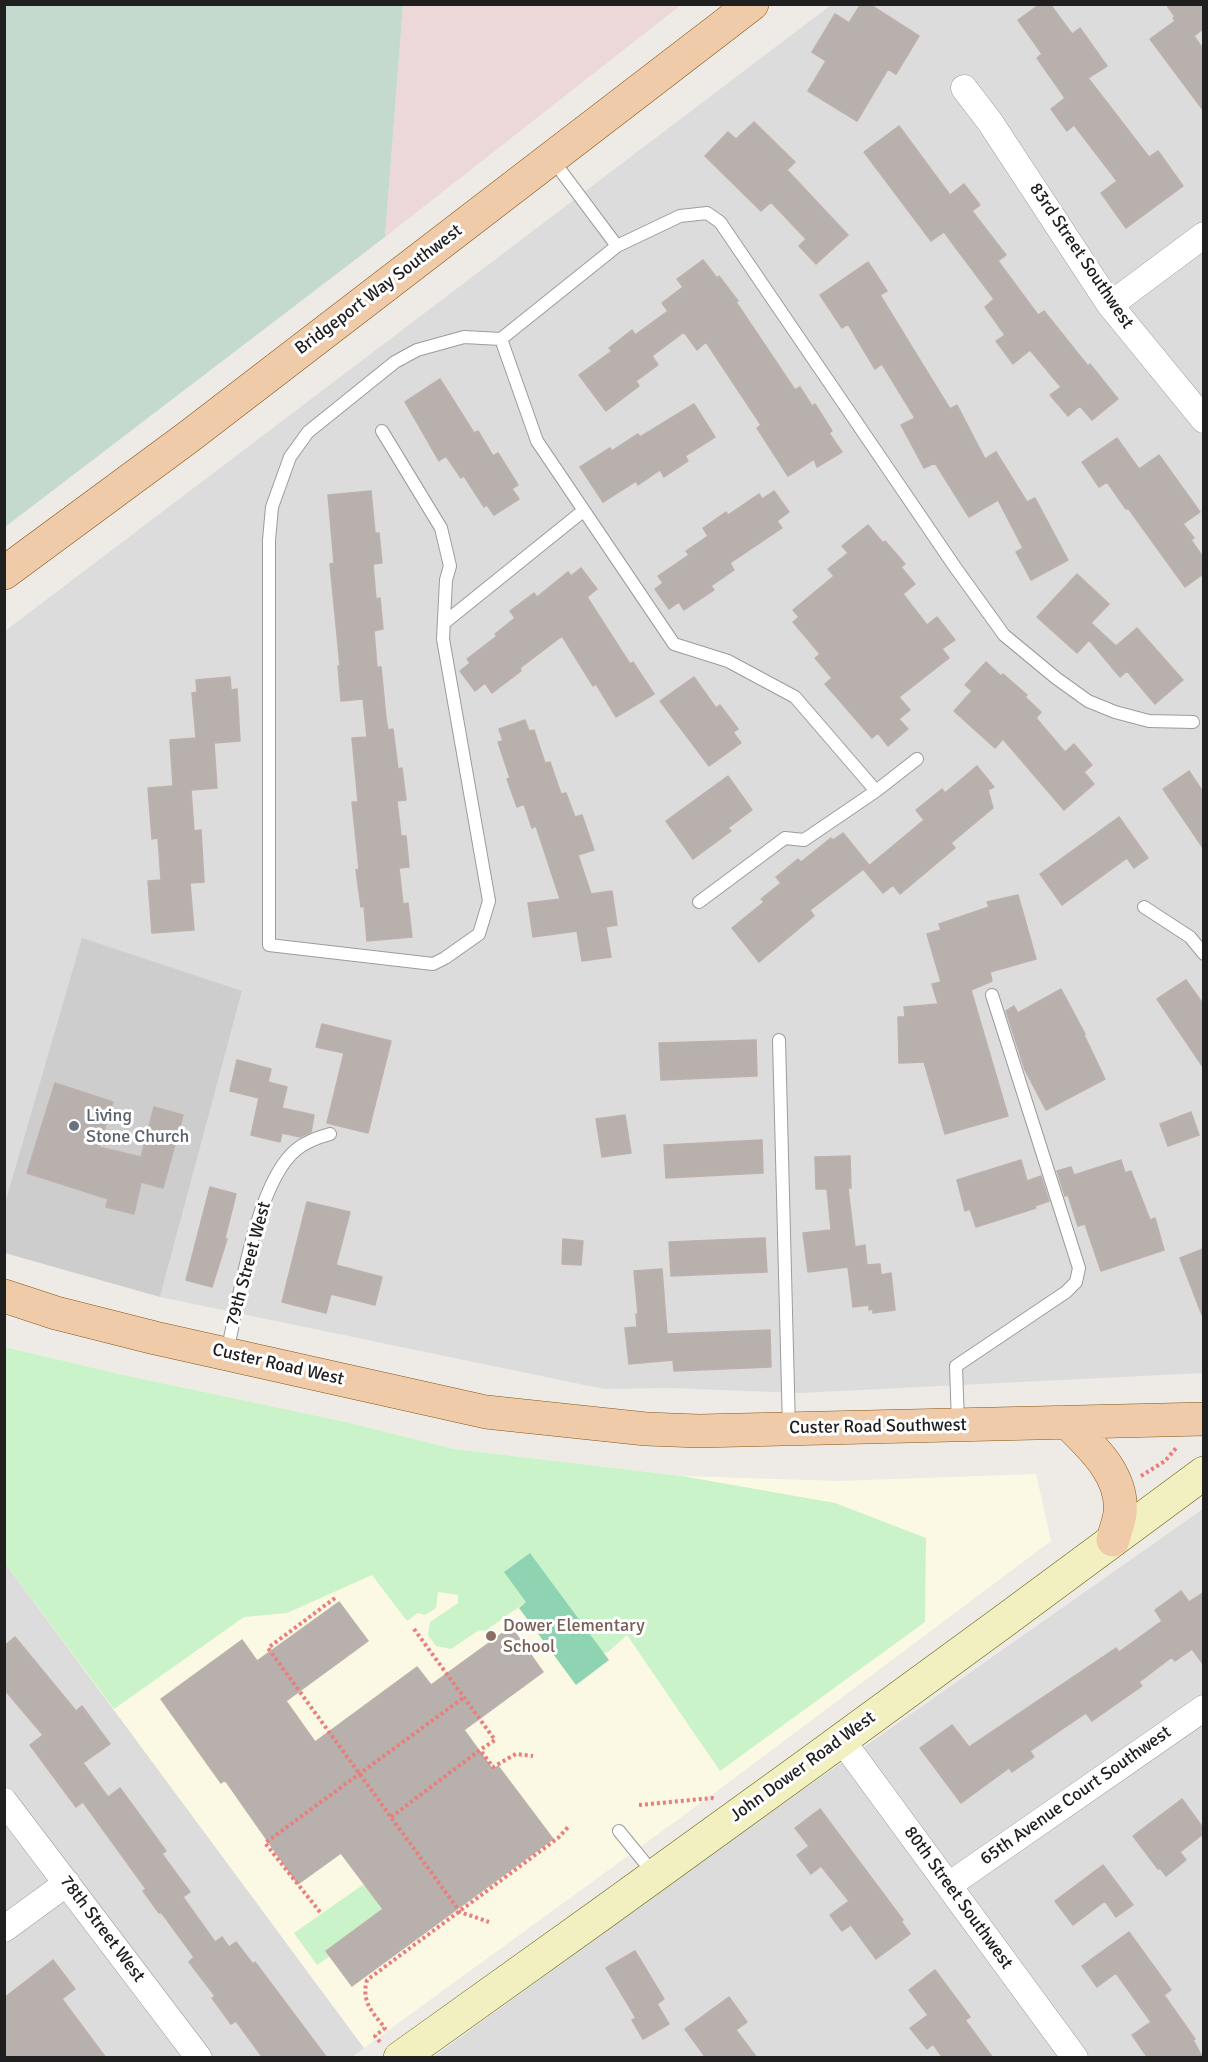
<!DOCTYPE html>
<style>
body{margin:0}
#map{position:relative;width:1208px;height:2062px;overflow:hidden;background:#eeebe6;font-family:Signika,sans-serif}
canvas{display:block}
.frame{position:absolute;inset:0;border:6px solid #1f1f1f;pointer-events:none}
</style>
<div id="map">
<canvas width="1208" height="2062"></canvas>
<div class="frame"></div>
</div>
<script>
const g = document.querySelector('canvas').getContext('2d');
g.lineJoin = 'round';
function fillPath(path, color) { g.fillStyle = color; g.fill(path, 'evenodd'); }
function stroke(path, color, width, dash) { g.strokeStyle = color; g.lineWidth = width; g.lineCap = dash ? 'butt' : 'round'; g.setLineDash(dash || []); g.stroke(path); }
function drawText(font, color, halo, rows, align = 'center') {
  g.font = font + ' Signika,sans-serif'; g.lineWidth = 6; g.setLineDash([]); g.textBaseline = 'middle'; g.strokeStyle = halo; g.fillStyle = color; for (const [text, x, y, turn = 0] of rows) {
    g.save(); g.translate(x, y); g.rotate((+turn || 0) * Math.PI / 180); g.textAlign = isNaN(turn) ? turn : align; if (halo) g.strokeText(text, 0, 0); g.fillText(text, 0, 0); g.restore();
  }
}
const residential = new Path2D(`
 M831,5H1203V1373L799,1393L670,1388L604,1389L160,1297L242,991L5,1207V631Z
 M1203,1509V2057L432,2058L723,1846Z
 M4,1560L364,2048L352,2057H5Z`);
const commercial = new Path2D(`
 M403,5H681L385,237Z`);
const education = new Path2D(`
 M5,1347L119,1374L346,1422L454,1449L682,1476L838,1481L1036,1474L1051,1541L713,1794L364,2048L5,1563Z`);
const religious = new Path2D(`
 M82,938L242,991L160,1297L5,1253L4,1207Z`);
const wetland = new Path2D(`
 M5,4L403,5L385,237L5,527Z`);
const park = new Path2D(`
 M5,1347L119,1374L346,1422L454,1449L682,1476L835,1503L926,1538L925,1622L720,1771L627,1635L608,1652L603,1653L530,1553L526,1602L485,1631L479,1630L451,1649L436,1646L428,1635L430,1622L458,1603V1595L438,1592L436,1608L425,1615L418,1613L407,1621L372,1575L287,1613L244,1617L114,1709L5,1563Z
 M364,1884L383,1909L330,1956L317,1965L294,1933Z`);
const pitch = new Path2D(`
 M530,1553L609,1660L576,1685L519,1608L526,1602L504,1572Z`);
const building = new Path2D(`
 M861,4H869L919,36L896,74L888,69L857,121L808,91L826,61L812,52L820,39L835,14L849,23Z
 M1040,4H1050L1072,34L1080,28L1107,66L1088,78L1149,157L1158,151L1183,186L1126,228L1101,193L1117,181L1074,125L1067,131L1051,109L1065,98L1037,58L1042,54L1018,20Z
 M1166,4H1203V29L1194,36L1203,49V110L1150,39L1175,21L1173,18L1175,17Z
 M754,122L795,162L787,170L848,235L816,264L799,246L806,239L771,202L761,211L705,156L728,132L736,139Z
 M899,126L950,195L964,184L980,205L972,211L1006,255L998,261L1038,315L1044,311L1088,366L1090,364L1118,399L1092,420L1080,406L1068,416L1050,395L1061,387L1030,350L1013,364L996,341L1005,335L985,307L994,299L944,232L931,241L864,152Z
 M703,260L717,278L719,276L738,301L736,302L795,390L800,387L812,406L815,404L832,431L829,433L842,452L817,467L814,459L788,476L757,428L761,425L706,342L697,350L684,332L652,356L658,365L636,381L639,386L606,411L579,375L612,351L609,348L632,330L635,335L668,311L662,303L683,287L677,279Z
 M868,262L887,291L880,295L950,409L957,405L985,459L996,452L1027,502L1035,498L1068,560L1031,580L1016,552L1023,548L998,500L969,517L935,463L924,468L901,425L915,418L882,364L875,369L848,324L842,328L820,295Z
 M440,379L474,433L478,431L493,456L498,453L518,485L512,489L519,499L494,515L487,505L484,507L464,476L461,478L446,456L439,461L405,402Z
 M694,404L715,437L685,456L688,461L664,477L660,470L638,485L636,481L603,502L580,467L610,448L612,451L638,434L640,437Z
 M1117,438L1139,469L1159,455L1200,512L1183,524L1194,538L1191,540L1203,557V574L1185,587L1128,508L1126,509L1107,482L1099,487L1082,462Z
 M371,491L375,533H379L382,563L373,564L376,599L380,598L383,629L374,631L377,667H381L386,718L388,730L393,729L398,769L402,768L406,800L397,801L401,836H406L409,867L399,868L403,904L408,903L412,937L367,941L364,906L361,907L356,870L359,869L352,802H358L352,738L367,737L363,699L341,701L338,666H340L330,564L334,563L328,495Z
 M774,491L789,512L777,521L782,528L730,563L734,570L711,586L714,590L684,610L679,602L669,609L655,589L663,583L658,576L689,555L686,551L708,536L703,528L726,512L728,515L759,494L762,499Z
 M868,525L883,543L885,541L905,564L901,567L915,584L903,594L927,625L937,617L955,640L942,649L949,658L899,697L910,710L899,719L908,729L888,746L878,733L872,738L825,684L832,678L815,658L820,654L793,622L799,617L793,610L834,576L828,569L848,553L842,546Z
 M581,568L597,589L587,597L630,664L633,662L654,694L616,717L596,684L593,686L562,636L520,668L521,671L492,693L485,683L475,691L460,671L470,663L467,659L497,636L495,634L515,618L510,611L534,593L537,597L568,572L571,576Z
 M1077,574L1109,604L1091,623L1116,646L1137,628L1183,680L1155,704L1127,671L1120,677L1089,640L1077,653L1037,617Z
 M986,662L1001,676L1003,674L1027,695L1025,697L1041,712L1036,718L1065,752L1074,744L1092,765L1084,772L1094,784L1064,810L1003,739L995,748L954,711L972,691L965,685Z
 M230,677L231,690L237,689L240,741L214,743L217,788L191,790L194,831L201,830L204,882L190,883L194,930L152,933L148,881L161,880L158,838L152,839L148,788L173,786L170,740L196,738L192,693L197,692L196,680Z
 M694,677L716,708L720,705L738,729L733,732L741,743L709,766L660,701Z
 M525,720L529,731L534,730L545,763L550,762L561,794L566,793L575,817L582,815L594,850L578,855L591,894L612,891L617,925L606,927L611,957L582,961L577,931L533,937L528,903L560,899L536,826L532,828L524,804L517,807L507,779L510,778L498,742L503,741L499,729Z
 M977,766L994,787L988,790L993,808L951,843L955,848L900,894L893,885L883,893L864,870L924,820L916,810L942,789L945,793Z
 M1189,771L1203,792V848L1163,789Z
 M728,776L752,810L728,828L731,831L693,859L666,821Z
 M1119,817L1148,858L1134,868L1127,858L1062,905L1040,874Z
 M843,833L869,865L810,910L814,916L759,962L732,928L764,902L761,899L781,883L776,877L798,859L801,862L831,838L833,840Z
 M1018,895L1036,959L990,972L992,981L971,990L1008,1116L945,1134L924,1062L899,1063L898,1017H905L904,1007L938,1004L932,984L941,982L927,934L941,930L939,924L989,907L987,902Z
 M1186,980L1203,1004V1067L1157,999Z
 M1061,989L1085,1034L1084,1035L1105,1079L1046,1110L1025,1070L1006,1011L1014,1006L1018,1013Z
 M322,1024L391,1041L368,1133L327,1123L344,1053L316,1047Z
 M756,1040L757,1076L661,1080L659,1043Z
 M237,1060L271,1069L268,1082L287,1087L282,1108L314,1115L311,1132L300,1137L282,1133L280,1142L251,1135L259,1098L230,1091Z
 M55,1083L113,1102L99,1147L141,1157L154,1107L183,1115L163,1188L141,1182L134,1214L106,1207L108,1199L27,1173Z
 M1191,1112L1199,1135L1168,1146L1160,1124Z
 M625,1115L631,1153L602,1157L596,1119Z
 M762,1140L763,1173L666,1178L664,1145Z
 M850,1156L851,1188H848L855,1247L865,1245L867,1265L880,1264L881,1275L891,1273L895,1310L873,1313V1309L869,1310V1305L853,1307L848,1267L808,1272L803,1233L831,1230L827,1189H816L815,1157Z
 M1021,1160L1027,1181L1041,1176L1049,1201L1035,1206L1036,1208L976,1227L970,1209L965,1211L957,1180Z
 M1121,1160L1125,1173L1131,1171L1150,1220L1155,1218L1164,1250L1101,1271L1085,1224L1078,1226L1068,1195L1065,1196L1057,1171L1071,1167L1074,1175Z
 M210,1187L236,1194L225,1238L227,1239L212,1287L186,1280Z
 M307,1202L350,1212L336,1265L382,1277L375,1305L331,1294L326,1313L282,1302Z
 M765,1238L767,1272L671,1276L669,1242Z
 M563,1239L583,1241L581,1265L562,1264Z
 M1203,1249V1314L1202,1315L1180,1258Z
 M662,1269L667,1334L770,1330L771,1367L674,1371L673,1360L629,1364L625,1328L637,1327L636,1314H638L634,1271Z
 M1181,1591L1189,1602L1203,1593V1664L1192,1649L1175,1661L1172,1657L1139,1682L1142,1686L1092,1721L1086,1713L1030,1751L1034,1757L1012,1772L1009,1768L961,1803L920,1748L952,1725L969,1747L1116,1648L1119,1652L1162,1621L1155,1610Z
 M339,1602L368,1641L286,1701L315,1742L417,1667L431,1685L511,1627L543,1672L464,1730L493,1770L498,1766L553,1839L352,1986L326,1951L383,1909L341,1853L298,1884L225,1780L221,1783L161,1699L242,1640L257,1661Z
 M15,1637L76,1711L82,1706L110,1744L83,1763L108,1797L120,1788L166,1851L162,1854L190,1892L183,1897L215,1942L222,1937L229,1947L236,1942L253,1964L255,1962L327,2058H263L236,2021L231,2024L212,1998L215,1996L189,1962L194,1957L161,1912L159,1913L143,1891L146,1889L83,1802L76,1807L30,1745L43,1735L4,1689V1646Z
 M1182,1799L1203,1828V1834L1180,1852L1186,1860L1166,1876L1160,1868L1158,1869L1133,1836Z
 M820,1809L903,1920L901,1921L910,1934L876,1959L851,1925L842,1931L830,1915L849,1901L821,1866L811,1874L797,1855L809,1846L795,1828Z
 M1103,1865L1133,1905L1116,1917L1105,1901L1073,1925L1055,1901Z
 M1129,1932L1171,1990L1164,1995L1195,2039L1193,2040L1203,2058H1148L1132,2035L1151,2022L1116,1973L1097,1987L1082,1966Z
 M635,1951L664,1999L657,2004L669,2024L643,2039L632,2020L636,2018L606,1968Z
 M53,1960L75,1989L62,1999L106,2058H4V1998Z
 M935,1970L970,2017L965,2020L993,2058H943L933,2044L927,2049L910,2028L928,2015L909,1990Z
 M729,1997L747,2022L736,2030L757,2058H706L685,2029Z`);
const path = new Path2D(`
 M1141,1476L1165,1461L1177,1447
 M335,1598L268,1648L460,1912L489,1922
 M414,1629L495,1740L480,1750
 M639,1805L712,1798L715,1799
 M391,1817L480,1750L493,1767L516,1754L533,1756
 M320,1912L265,1843L463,1698
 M380,2042L375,2036L385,2028C372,2012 361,2001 367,1980L558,1838L569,1826`);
const lane = new Path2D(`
 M552,159L617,246L680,216L707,213L720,222L955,567L1004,635L1056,678L1088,701L1115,712L1149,721L1193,722
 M501,339L537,441L674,644L728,661L795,697L876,791L804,840L785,838L699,902
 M382,431L441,528L450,566L446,580L443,639L489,901L479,934L445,958L433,964L269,945V540L272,507L290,457L308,432L395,362L417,350L464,337L501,339L617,246
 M444,623L583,511
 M876,791L917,759
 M1144,907L1190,937L1204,954
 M779,1040L789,1428
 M227,1352C239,1301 256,1181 297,1149C306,1142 319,1137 330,1134
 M958,1424L956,1366L1066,1292L1076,1282L1079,1268L992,995
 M619,1831L654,1874`);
const street = new Path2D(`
 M964,88L990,122L1110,305L1204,420
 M1110,305L1204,235
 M841,1739L1075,2058
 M4,1801L199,2058
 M949,1885L1204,1708
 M4,1929L67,1883`);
const secondary = new Path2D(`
 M400,2058C670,1866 938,1671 1204,1473`);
const primary = new Path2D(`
 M4,573L187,438L752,4
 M4,1296L56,1313L155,1338L486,1412L646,1429L699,1431L1204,1419
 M1067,1422C1091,1446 1124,1475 1120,1513C1119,1522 1115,1531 1113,1540`);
const markers = [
 [74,1126,6,"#6b7280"],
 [491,1636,6,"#8d6e63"]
];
const streetNames = [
 ["83rd Street Southwest",1081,256,56],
 ["Bridgeport Way Southwest",379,290,-37],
 ["79th Street West",249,1264,-75],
 ["Custer Road West",278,1365,13],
 ["Custer Road Southwest",878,1427,-1],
 ["John Dower Road West",803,1767,-36],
 ["65th Avenue Court Southwest",1076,1796,-35],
 ["80th Street Southwest",958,1898,54],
 ["78th Street West",102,1929,53]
];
const worshipNames = [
 ["Living",86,1116],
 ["Stone Church",86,1137]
];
const educationNames = [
 ["Dower Elementary",503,1626],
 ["School",503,1647]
];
fillPath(residential, '#dddcdc');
fillPath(commercial, '#edd8d9');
fillPath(education, '#fbf9e3');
fillPath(religious, '#cdcdcd');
fillPath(wetland, '#c5dacf');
fillPath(park, '#caf3c9');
fillPath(pitch, '#8ed4b2');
fillPath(building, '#b7b0ac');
stroke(building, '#beb1ab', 1.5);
stroke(lane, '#9c9c9c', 14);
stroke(street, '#9c9c9c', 27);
stroke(secondary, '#686913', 34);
stroke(primary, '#875513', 34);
stroke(path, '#e97e7d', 4, [3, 3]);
stroke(lane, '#fff', 12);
stroke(street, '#fff', 26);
stroke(secondary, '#f2efc1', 33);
stroke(primary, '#f0cba9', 33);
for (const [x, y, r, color] of markers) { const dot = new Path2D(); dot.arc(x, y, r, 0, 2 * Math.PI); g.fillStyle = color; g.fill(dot); stroke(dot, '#fff', 2); }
drawText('18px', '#1f1f1f', '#fff', streetNames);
drawText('18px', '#5b616d', '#fff', worshipNames, 'left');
drawText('18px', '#785e54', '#fff', educationNames, 'left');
</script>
